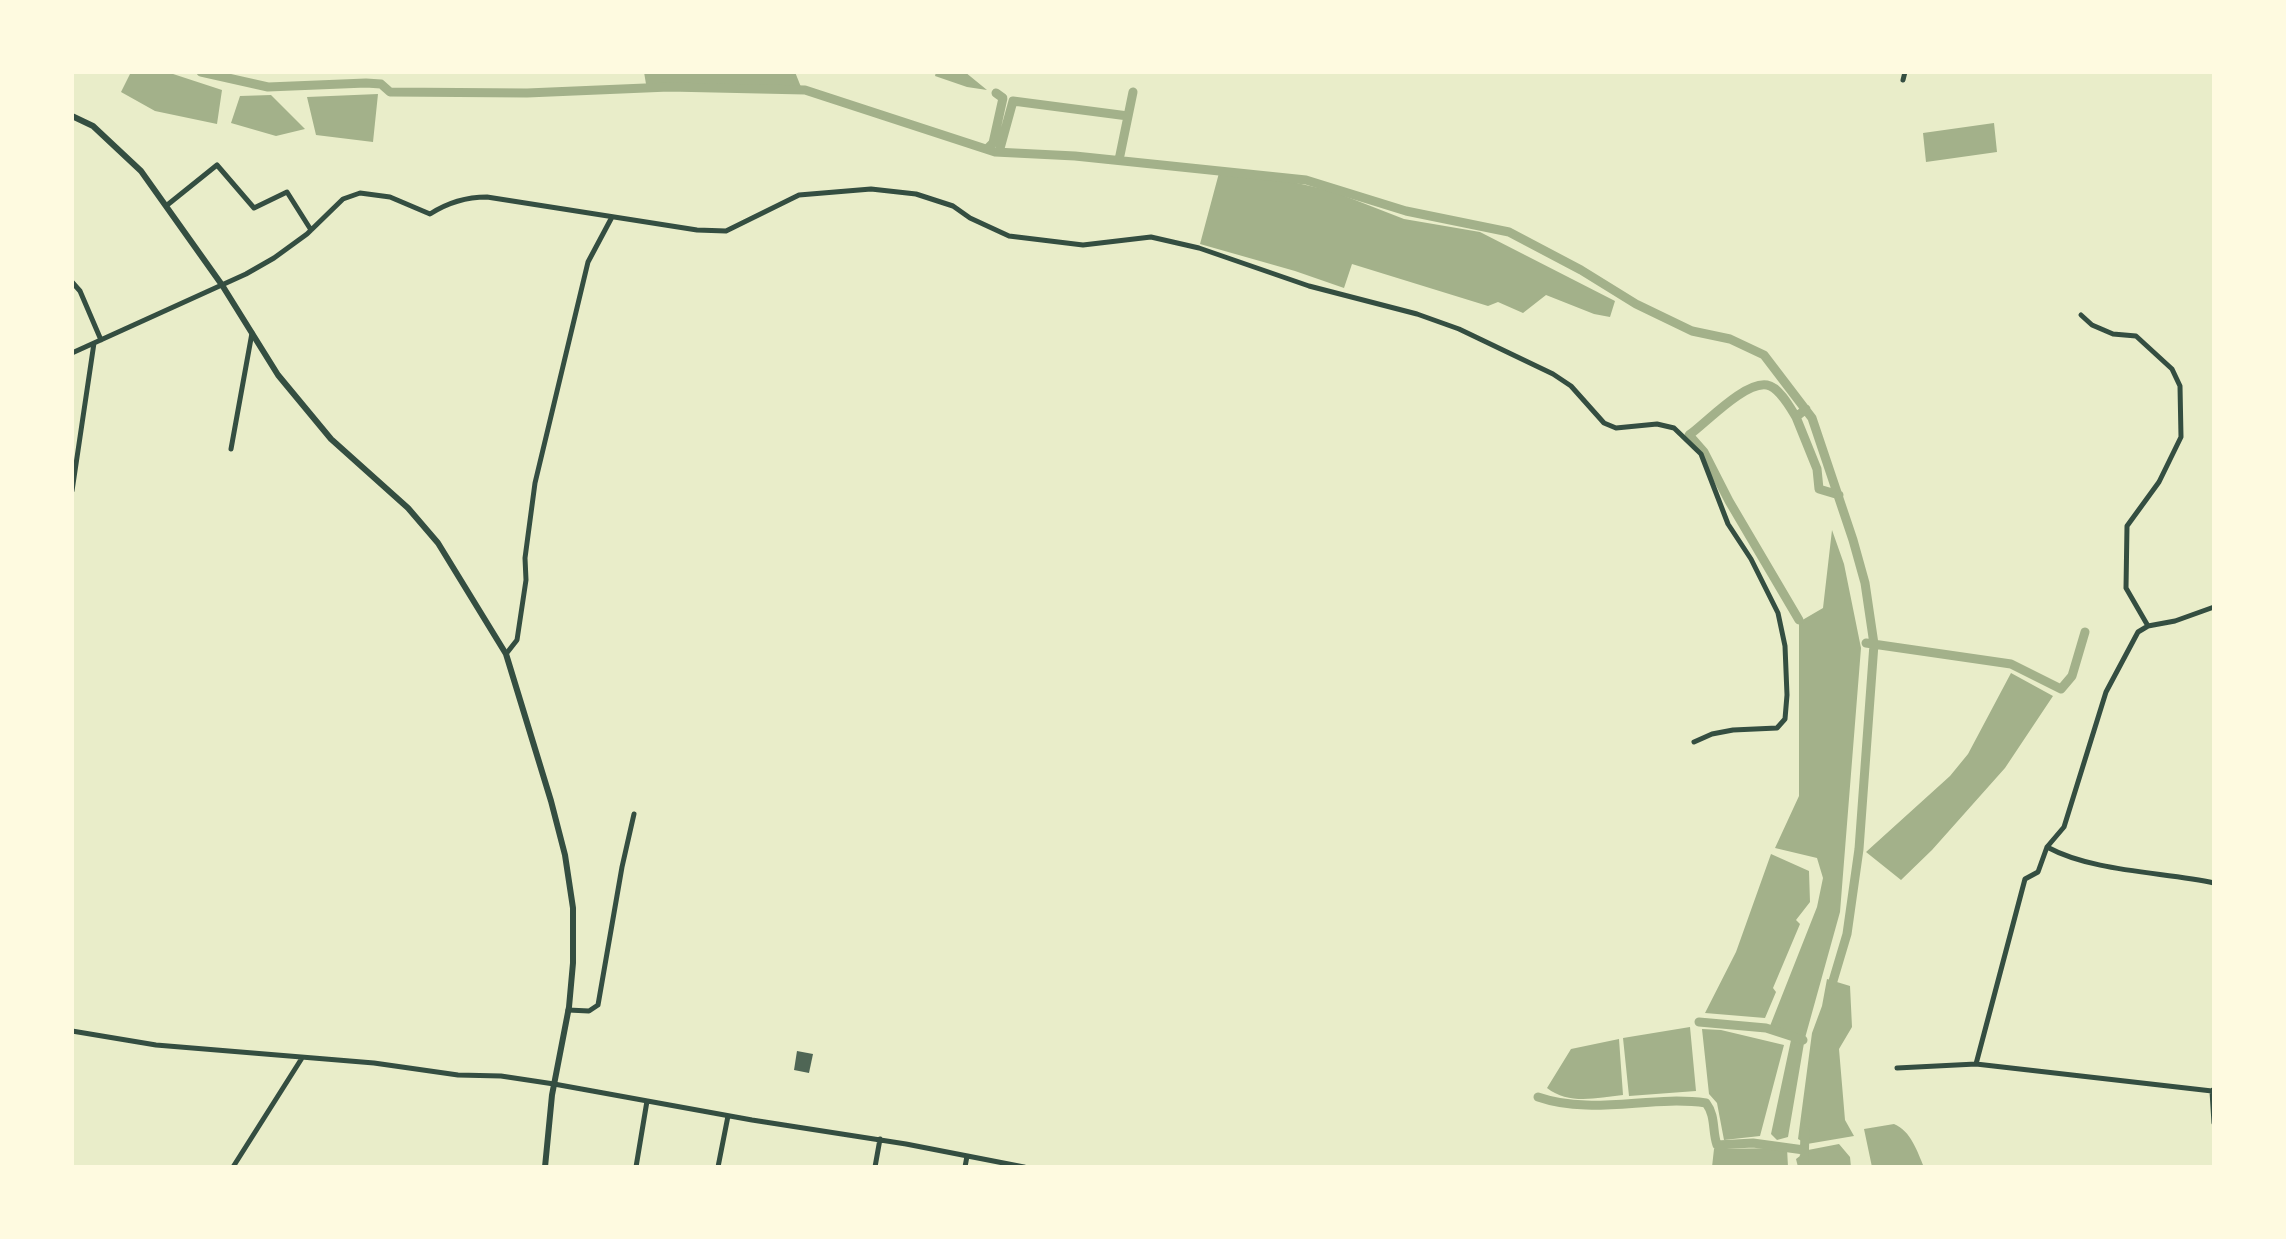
<!DOCTYPE html>
<style>
body{margin:0}
#map{position:relative;width:2286px;height:1239px;overflow:hidden;background:#e9edc9;font-family:"Fira Sans Condensed",sans-serif}
canvas{display:block}
.frame{position:absolute;inset:0;border:74px solid #fefae0;pointer-events:none}
</style>
<div id="map">
<canvas width="2286" height="1239"></canvas>
<div class="frame"></div>
</div>
<script>
const g = document.querySelector('canvas').getContext('2d');
g.lineJoin = 'round';
function fillPath(path, color) { g.fillStyle = color; g.fill(path, 'evenodd'); }
function stroke(path, color, width, dash) { g.strokeStyle = color; g.lineWidth = width; g.lineCap = dash ? 'butt' : 'round'; g.setLineDash(dash || []); g.stroke(path); }
const water = new Path2D(`
 M131,72H167L222,90L217,124L155,111L121,92Z
 M644,72H795L801,87L646,84Z
 M936,72H965L987,90L967,87L935,76Z
 M378,94L373,142L316,135L307,97Z
 M271,95L305,129L276,136L231,123L240,96Z
 M1994,123L1997,152L1926,162L1923,133Z
 M1219,173L1297,183L1332,191L1404,219L1480,232L1615,301L1610,317L1594,314L1546,295L1523,313L1498,302L1488,306L1352,264L1344,288L1295,271L1200,244Z
 M1832,530L1844,564L1861,648L1840,912L1805,1038L1770,1026L1817,907L1823,878L1817,858L1775,848L1799,796V622L1823,608Z
 M2011,673L2053,696L2005,768L1932,850L1901,880L1866,852L1950,776L1968,754Z
 M1771,854L1809,871L1810,902L1796,920L1800,924L1773,988L1776,992L1765,1018L1705,1013L1736,952Z
 M1827,979L1850,986L1852,1027L1839,1049L1845,1120L1854,1136L1807,1144L1798,1139L1812,1033L1822,1006Z
 M1690,1027L1696,1091L1629,1096L1623,1038Z
 M1702,1029L1721,1030L1784,1045L1760,1136L1724,1140L1717,1103L1709,1094Z
 M1619,1039L1623,1095C1596,1098 1569,1105 1547,1088L1571,1049Z
 M1791,1040L1804,1043L1788,1137L1777,1140L1771,1134Z
 M1894,1124C1911,1131 1917,1151 1924,1167H1872L1864,1129Z
 M1839,1144L1850,1157L1851,1167H1798L1796,1159L1808,1150Z
 M1787,1148L1788,1167H1712L1714,1149Z`);
const canal = new Path2D(`
 M201,72L268,87L366,83L381,84L390,92L527,93L669,87L805,90L995,152L1075,156L1306,180L1406,211L1509,232L1581,270L1636,304L1692,331L1730,339L1764,355L1812,418L1853,540L1865,583L1874,644L1859,849L1847,934L1830,991
 M987,149L993,143L1003,98L996,93
 M999,152L1013,101L1128,116
 M1119,160L1133,92
 M1796,417L1817,469L1819,489L1839,495
 M1799,620L1729,501L1704,452L1689,435C1706,423 1745,381 1767,385C1779,387 1790,407 1796,417L1806,409
 M1866,643L2011,664L2061,689L2072,676L2085,632
 M1699,1022L1766,1028L1803,1040
 M1538,1097C1593,1116 1650,1095 1706,1103C1716,1116 1712,1131 1717,1145L1753,1143L1804,1150
 M1804,1167L1805,1131`);
const building = new Path2D(`
 M797,1051L813,1054L809,1073L794,1070Z`);
const minor = new Path2D(`
 M1903,80L1905,72
 M166,206L217,165L254,208L287,192L311,230
 M72,282L80,291L101,340
 M2081,315L2092,325L2113,334L2136,336L2172,369L2180,386L2181,437L2159,482L2127,526L2126,588L2148,626
 M72,353L246,274L274,258L307,234L343,199L360,193L390,197L430,214C447,203 467,197 487,197L697,230L726,231L799,195L871,189L916,194L953,206L970,218L1009,236L1083,245L1151,237L1199,248L1309,286L1417,314L1459,329L1553,374L1571,386L1604,423L1616,428L1657,424L1674,428L1701,454L1728,524L1751,559L1778,613L1785,646L1787,695L1785,719L1777,728L1733,730L1712,734L1694,742
 M231,449L252,333
 M72,491L94,343
 M506,654L517,640L526,580L525,558L535,483L588,262L612,217
 M2047,847C2093,872 2163,872 2214,883
 M568,1010L589,1011L598,1005L622,867L634,814
 M72,1031L156,1045L374,1063L458,1075L501,1076L554,1084L752,1120L906,1144L1024,1167
 M1976,1064L2212,1091L2214,1089
 M1897,1068L1976,1064L2025,879L2038,872L2047,847L2064,827L2106,692L2138,632L2148,626L2175,621L2214,607
 M2212,1091L2214,1123
 M233,1167L302,1058
 M636,1167L647,1101
 M718,1167L728,1116
 M875,1167L880,1139
 M965,1167L967,1156`);
const tertiary = new Path2D(`
 M72,116L93,126L141,171L222,285L278,375L331,439L408,508L438,543L506,654L551,801L565,855L573,908V963L569,1007L552,1095L545,1167`);
fillPath(water, '#a3b18a');
stroke(canal, '#a3b18a', 9);
fillPath(building, '#4f6655');
stroke(minor, '#344e41', 5);
stroke(tertiary, '#344e41', 6);
</script>
